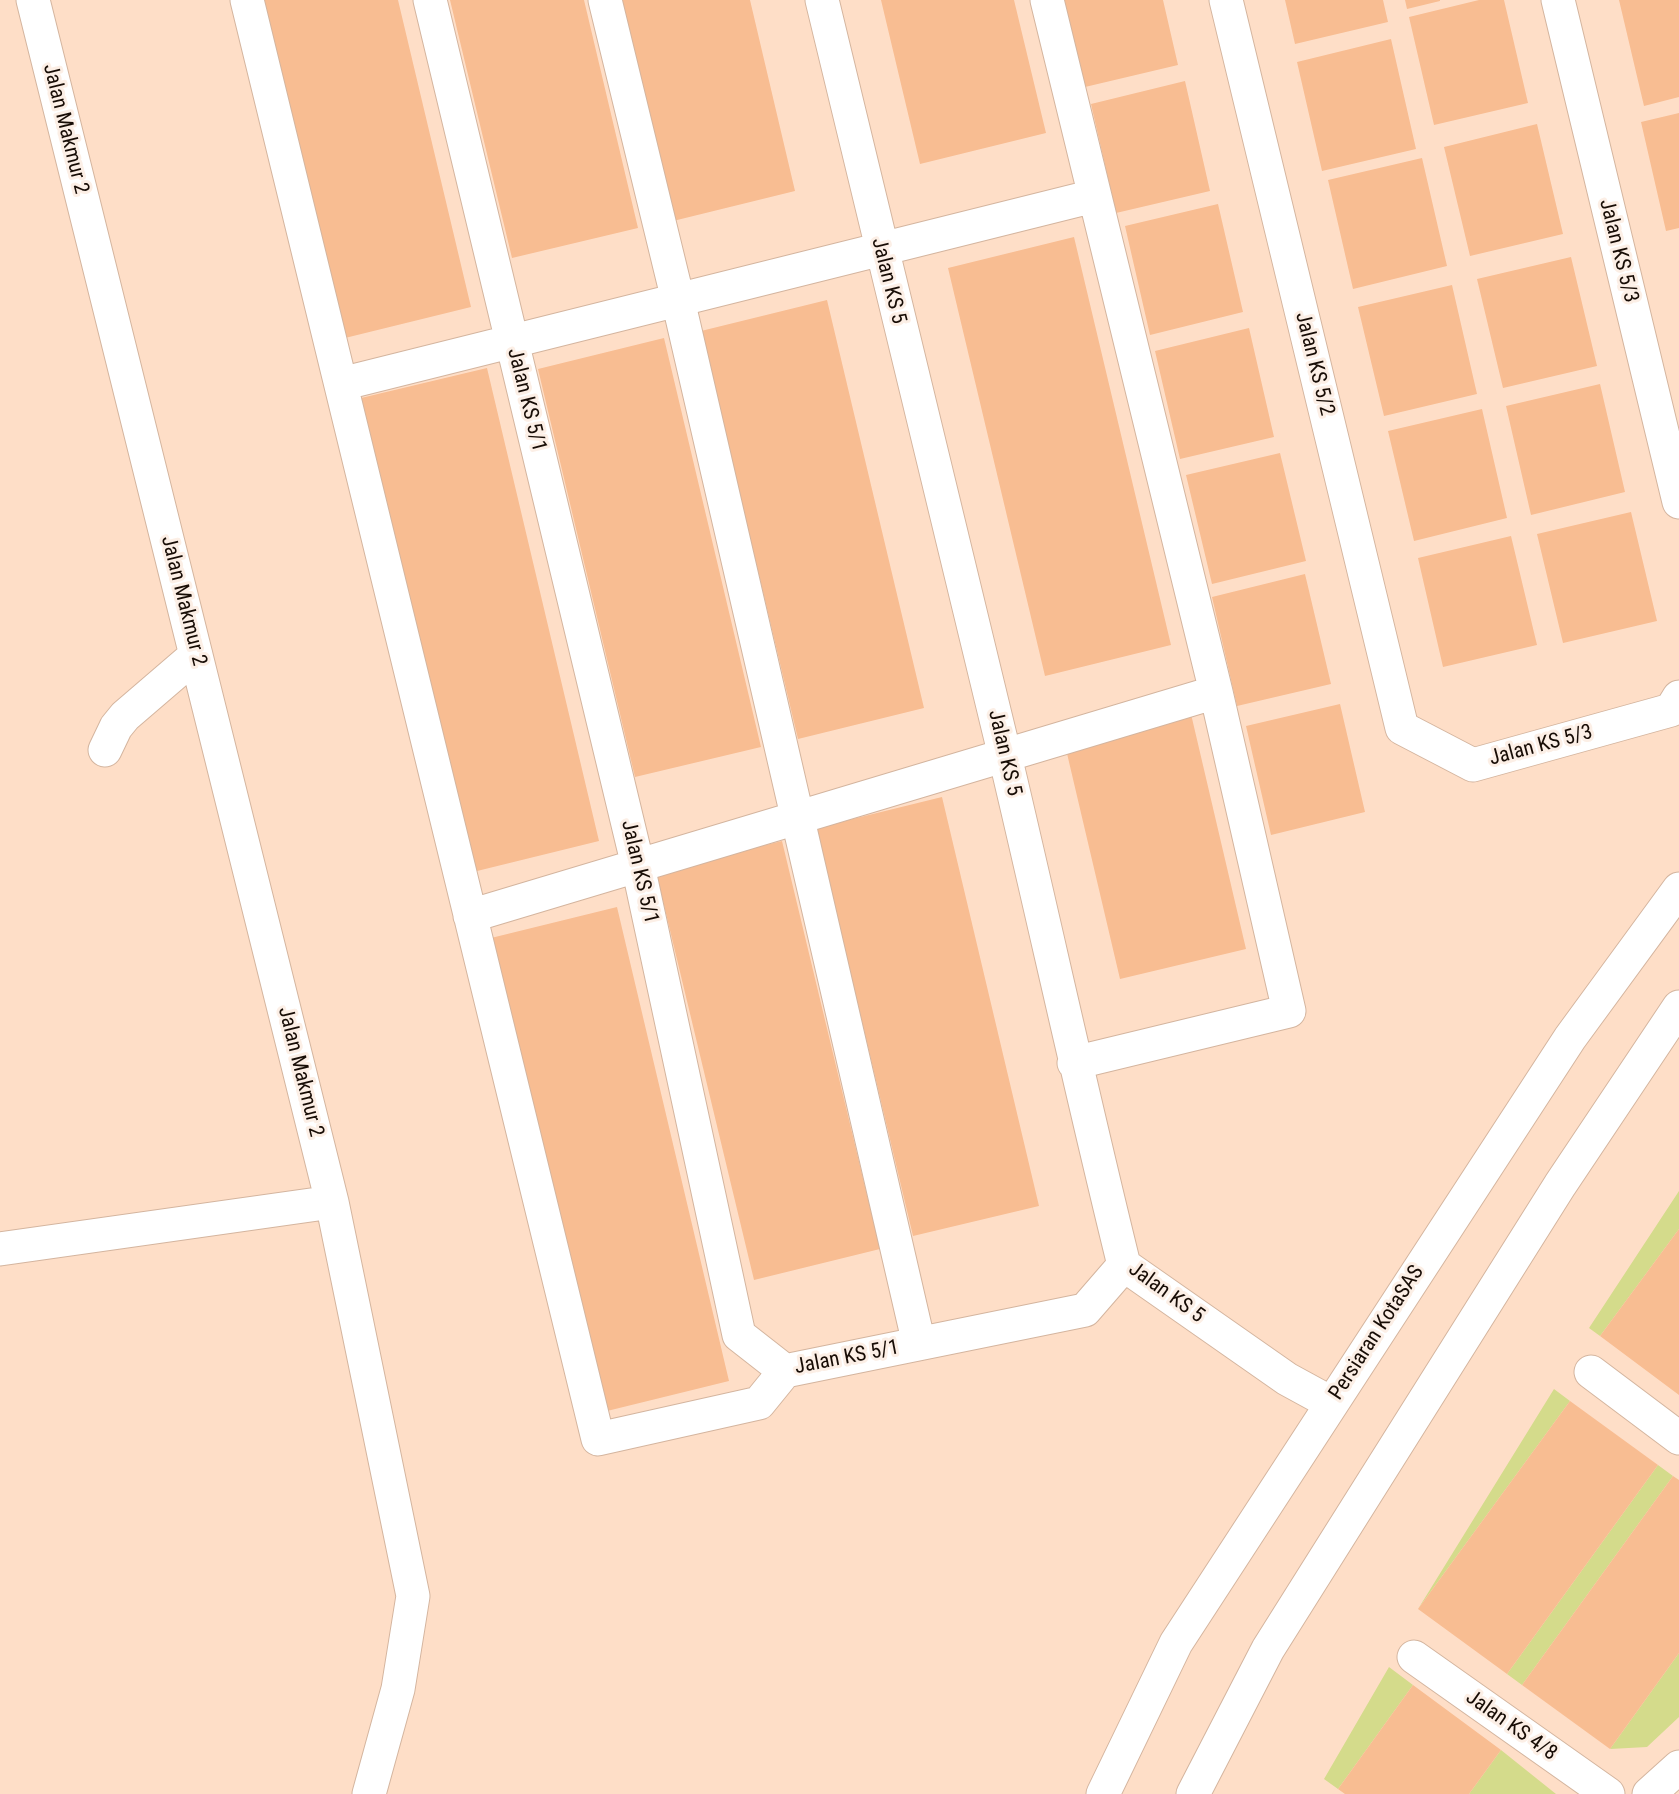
<!DOCTYPE html>
<style>
body{margin:0}
canvas{display:block;background:#fedec7}
</style>
<canvas width="1679" height="1794"></canvas>
<script>
const g = document.querySelector('canvas').getContext('2d');
g.lineJoin = 'round';
function fillPath(path, color) { g.fillStyle = color; g.fill(path, 'evenodd'); }
function stroke(path, color, width, dash) { g.strokeStyle = color; g.lineWidth = width; g.lineCap = dash ? 'butt' : 'round'; g.setLineDash(dash || []); g.stroke(path); }
function drawText(font, color, halo, rows, align = 'center') {
  g.font = font + ' "Roboto Condensed",sans-serif'; g.lineWidth = 6; g.setLineDash([]); g.textBaseline = 'middle'; g.strokeStyle = halo; g.fillStyle = color; for (const [text, x, y, turn = 0] of rows) {
    g.save(); g.translate(x, y); g.rotate((+turn || 0) * Math.PI / 180); g.textAlign = isNaN(turn) ? turn : align; if (halo) g.strokeText(text, 0, 0); g.fillText(text, 0, 0); g.restore();
  }
}
const green = new Path2D(`
 M1679,1191V1229L1600,1336L1589,1328Z
 M1554,1389L1570,1401L1418,1609Z
 M1658,1465L1673,1476L1522,1685L1507,1674Z
 M1679,1653V1717L1647,1747L1610,1749Z
 M1389,1667L1413,1685L1338,1789L1324,1779Z
 M1501,1750L1556,1794H1469Z`);
const building = new Path2D(`
 M264,0H398L471,307L345,338Z
 M450,0H584L638,228L512,258Z
 M617,0H750L795,191L669,222Z
 M881,0H1014L1046,133L920,164Z
 M1064,0H1163L1178,65L1085,87Z
 M1285,0H1383L1388,22L1295,44Z
 M1405,0H1440V1L1407,9Z
 M1479,0H1504L1528,103L1434,125L1409,17Z
 M1619,0H1679V97L1644,106Z
 M1391,39L1416,149L1322,171L1297,62Z
 M1185,81L1210,191L1116,213L1091,104Z
 M1679,113V228L1666,231L1641,122Z
 M1537,124L1563,234L1470,256L1444,147Z
 M1422,158L1447,266L1353,289L1328,180Z
 M1218,204L1243,312L1150,335L1125,226Z
 M1074,237L1171,645L1045,676L948,268Z
 M1571,257L1597,366L1503,388L1477,279Z
 M1452,285L1477,394L1384,416L1358,307Z
 M827,300L924,708L798,739L701,331Z
 M1249,328L1274,437L1180,459L1155,351Z
 M664,338L761,747L635,777L538,369Z
 M487,368L599,841L473,872L361,398Z
 M1600,384L1625,492L1531,515L1506,406Z
 M1482,409L1507,518L1414,541L1388,431Z
 M1280,453L1306,561L1212,584L1186,475Z
 M1631,512L1657,621L1563,643L1537,534Z
 M1511,536L1537,645L1443,667L1418,558Z
 M1305,574L1331,684L1237,706L1212,597Z
 M1340,704L1365,812L1271,835L1246,726Z
 M1191,714L1246,949L1120,979L1065,745Z
 M942,797L1039,1206L913,1236L816,828Z
 M782,841L880,1249L754,1280L656,872Z
 M617,907L729,1381L603,1412L491,938Z
 M1679,1229V1395L1600,1336Z
 M1570,1401L1658,1465L1507,1674L1418,1609Z
 M1673,1476L1679,1480V1653L1610,1749L1522,1685Z
 M1413,1685L1501,1750L1469,1794H1345L1338,1789Z`);
const minor = new Path2D(`
 M33,0L332,1202L413,1596L398,1689L369,1794
 M247,0L598,1439L759,1403L785,1371
 M430,0L638,866L739,1335L785,1371L1085,1310L1124,1265
 M605,0L678,300L919,1344
 M822,0C881,252 946,503 1005,756C1045,925 1082,1095 1124,1265L1287,1379L1331,1403
 M1047,0L1216,692L1289,1011L1074,1063
 M1226,0L1402,728L1473,765L1671,710L1679,697
 M1558,0L1679,502
 M341,384L1094,196
 M105,750L116,727L125,716L196,655
 M470,916L1216,692
 M0,1249L332,1202
 M1591,1372L1679,1438
 M1414,1657L1608,1794
 M1649,1794L1679,1767`);
const major = new Path2D(`
 M1103,1794L1176,1643L1570,1038L1679,889
 M1193,1794L1268,1649L1560,1185L1679,1007`);
const streetNames = [
 ["Jalan Makmur 2",65,129,76],
 ["Jalan KS 5/3",1618,251,76],
 ["Jalan KS 5",888,281,76],
 ["Jalan KS 5/2",1314,364,76],
 ["Jalan KS 5/1",526,400,76],
 ["Jalan Makmur 2",183,601,76],
 ["Jalan KS 5/3",1541,746,-15],
 ["Jalan KS 5",1004,753,77],
 ["Jalan KS 5/1",639,872,77],
 ["Jalan Makmur 2",300,1072,76],
 ["Jalan KS 5",1166,1293,36],
 ["Persiaran KotaSAS",1377,1333,-57],
 ["Jalan KS 5/1",847,1358,-11],
 ["Jalan KS 4/8",1511,1726,35]
];
fillPath(green, '#d4db8b');
fillPath(building, '#f8bd92');
stroke(minor, '#d4b59f', 35);
stroke(major, '#d4b59f', 35);
stroke(minor, '#fff', 33);
stroke(major, '#fff', 33);
drawText('21px', '#170c05', '#fcefe6', streetNames);
</script>
